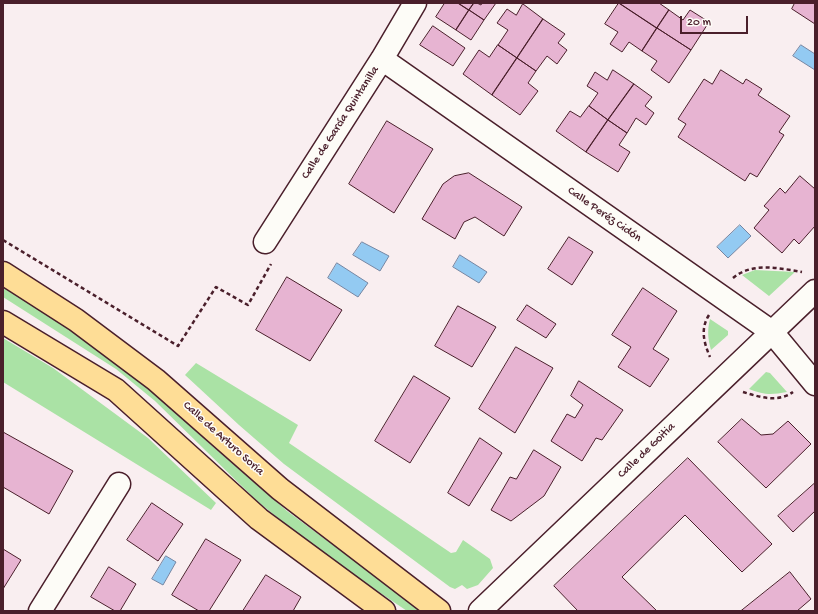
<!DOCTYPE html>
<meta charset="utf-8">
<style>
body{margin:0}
#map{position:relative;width:818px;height:614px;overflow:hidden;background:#f9eef0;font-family:"Gochi Hand",sans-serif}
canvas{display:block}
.frame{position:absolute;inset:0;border:4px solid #4a1f2b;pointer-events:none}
.scale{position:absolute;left:680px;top:16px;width:68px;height:18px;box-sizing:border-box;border:2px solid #4a1f2b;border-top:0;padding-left:5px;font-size:12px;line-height:14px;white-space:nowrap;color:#4a1f2b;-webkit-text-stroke:3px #fdfcf7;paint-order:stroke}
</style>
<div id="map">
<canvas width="818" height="614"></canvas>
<div class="frame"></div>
<div class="scale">20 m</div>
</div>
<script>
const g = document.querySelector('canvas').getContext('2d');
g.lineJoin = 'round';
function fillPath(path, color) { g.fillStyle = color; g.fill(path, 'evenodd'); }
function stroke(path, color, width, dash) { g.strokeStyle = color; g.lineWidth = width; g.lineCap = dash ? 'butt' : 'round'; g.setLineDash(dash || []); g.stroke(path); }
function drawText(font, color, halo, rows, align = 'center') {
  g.font = font + ' "Gochi Hand",sans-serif'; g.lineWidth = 3; g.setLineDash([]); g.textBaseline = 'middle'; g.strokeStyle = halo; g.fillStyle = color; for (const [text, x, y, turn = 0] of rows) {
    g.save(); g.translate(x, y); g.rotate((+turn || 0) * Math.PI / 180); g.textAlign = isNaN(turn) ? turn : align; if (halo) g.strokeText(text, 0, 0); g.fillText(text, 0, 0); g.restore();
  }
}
const green = new Path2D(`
 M755,270L795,272L769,296L742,275Z
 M3,287L61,323L94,347L150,389L211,445L287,511L422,611H407L339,565L310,544L257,501L155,401L116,369L3,297Z
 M710,319L728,331V335L711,350C708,339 707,331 710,319Z
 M3,338L53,368L148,438L216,503L211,510L3,382Z
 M196,363L298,425L289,443L451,553L456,552L463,540L490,559L493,568L478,585L467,589L462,585L455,589L450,587L284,464L239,425L185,375Z
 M766,372L770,373L787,392C771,395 764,395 749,389Z`);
const water = new Path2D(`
 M801,45L815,54V70L793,56Z
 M740,225L751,236L728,258L717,247Z
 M362,242L389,256L380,271L353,255Z
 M460,255L487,272L479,283L453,267Z
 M337,263L368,283L358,297L328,278Z
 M166,556L176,562L163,585L152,579Z`);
const building = new Path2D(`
 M445,3H458L469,10L456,30L436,17Z
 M458,3H474L469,10Z
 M474,3H477L481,5L482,3H496L484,20L469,10Z
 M619,3L657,28L642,51L629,42L622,52L610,44L618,32L605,24Z
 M619,3H659L669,10L657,28Z
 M795,3H815V24L792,9Z
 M523,4L543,19L517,58L498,45L508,30L497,23L507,9L516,15Z
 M469,10L484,20L471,40L456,30Z
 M669,10L683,20L690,10L709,22L691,50L657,28Z
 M543,19L565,34L558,43L567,50L557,64L547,56L536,71L517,58Z
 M433,26L465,48L453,66L420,45Z
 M657,28L691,50L669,83L651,70L657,61L642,51Z
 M498,45L517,58L492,95L463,74L479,50L489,57Z
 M517,58L536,71L528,83L538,91L520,115L492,95Z
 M613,70L634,84L608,120L589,106L598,93L587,86L595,72L607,80Z
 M721,70L743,84L746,79L762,89L758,95L790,116L779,132L784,135L757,177L750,173L745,181L678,137L686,124L678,119L704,79L712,84Z
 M634,84L652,97L645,106L654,113L646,125L636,118L627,133L608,120Z
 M589,106L608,120L586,152L556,131L570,111L580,117Z
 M608,120L627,133L619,145L630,152L618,172L586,152Z
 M387,121L433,149L394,213L349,184Z
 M469,173L522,207L504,236L475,217L464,222L455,239L422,219L443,184L454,176Z
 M800,176L815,189V226L799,244L794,239L782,253L754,228L769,210L764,206L780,188L785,193Z
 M569,237L593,252L572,285L548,269Z
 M287,277L342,310L310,361L256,330Z
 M643,288L677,311L653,349L669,359L650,387L618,367L631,347L612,335Z
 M527,305L556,324L546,338L517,320Z
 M458,306L496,327L472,367L435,346Z
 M516,347L553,368L515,433L479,409Z
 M414,376L450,398L410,463L375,441Z
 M579,381L623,410L602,440L596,438L582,461L551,441L567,414L575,418L583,405L571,396Z
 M742,419L761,435L773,434L788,421L811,444L766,488L718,442Z
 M3,432L73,471L49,514L3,487Z
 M480,438L502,453L469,506L448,493Z
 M534,450L561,467L544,496L511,521L491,510L510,477L516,479Z
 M688,458L772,544L742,572L685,515L622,577L657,611H578L554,586Z
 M815,483V511L793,532L778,516Z
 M152,503L183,524L158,561L127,540Z
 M206,539L241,560L209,611H199L172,595Z
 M3,549L21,560L3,589Z
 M109,567L136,584L120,611H115L91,597Z
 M790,572L811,599L797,611H741Z
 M266,575L301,597L293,611H243Z`);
const path = new Path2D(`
 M3,240L178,346L216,287L248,305L271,264
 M733,278C752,262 779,268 802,272
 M709,315C700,329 704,343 710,357
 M743,392C759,397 778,403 793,392`);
const street = new Path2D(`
 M382,59L772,332L815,384
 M265,242L382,59L415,3
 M40,611L119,484
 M480,611L815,291`);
const primary = new Path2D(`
 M3,273L76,320L156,380L280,489L439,611
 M3,322L116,390L259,519L384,611`);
const streetNames = [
 ["Calle de García Quintanilla",341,123,-57],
 ["Calle Peréz Cidón",604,215,35],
 ["Calle de Arturo Soria",223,439,42],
 ["Calle de Goitia",647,451,-44]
];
fillPath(green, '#aae2a5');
fillPath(water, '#93caf2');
stroke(water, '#7686a2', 1);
fillPath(building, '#e7b4d2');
stroke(building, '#4a1f2b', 1);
stroke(street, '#4a1f2b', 25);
stroke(primary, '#4a1f2b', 25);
stroke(path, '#4a1f2b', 2.5, [4, 3]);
stroke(street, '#fdfcf7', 22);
stroke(primary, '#fedd96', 22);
drawText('12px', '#4a1f2b', '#fdfcf7', streetNames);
</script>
